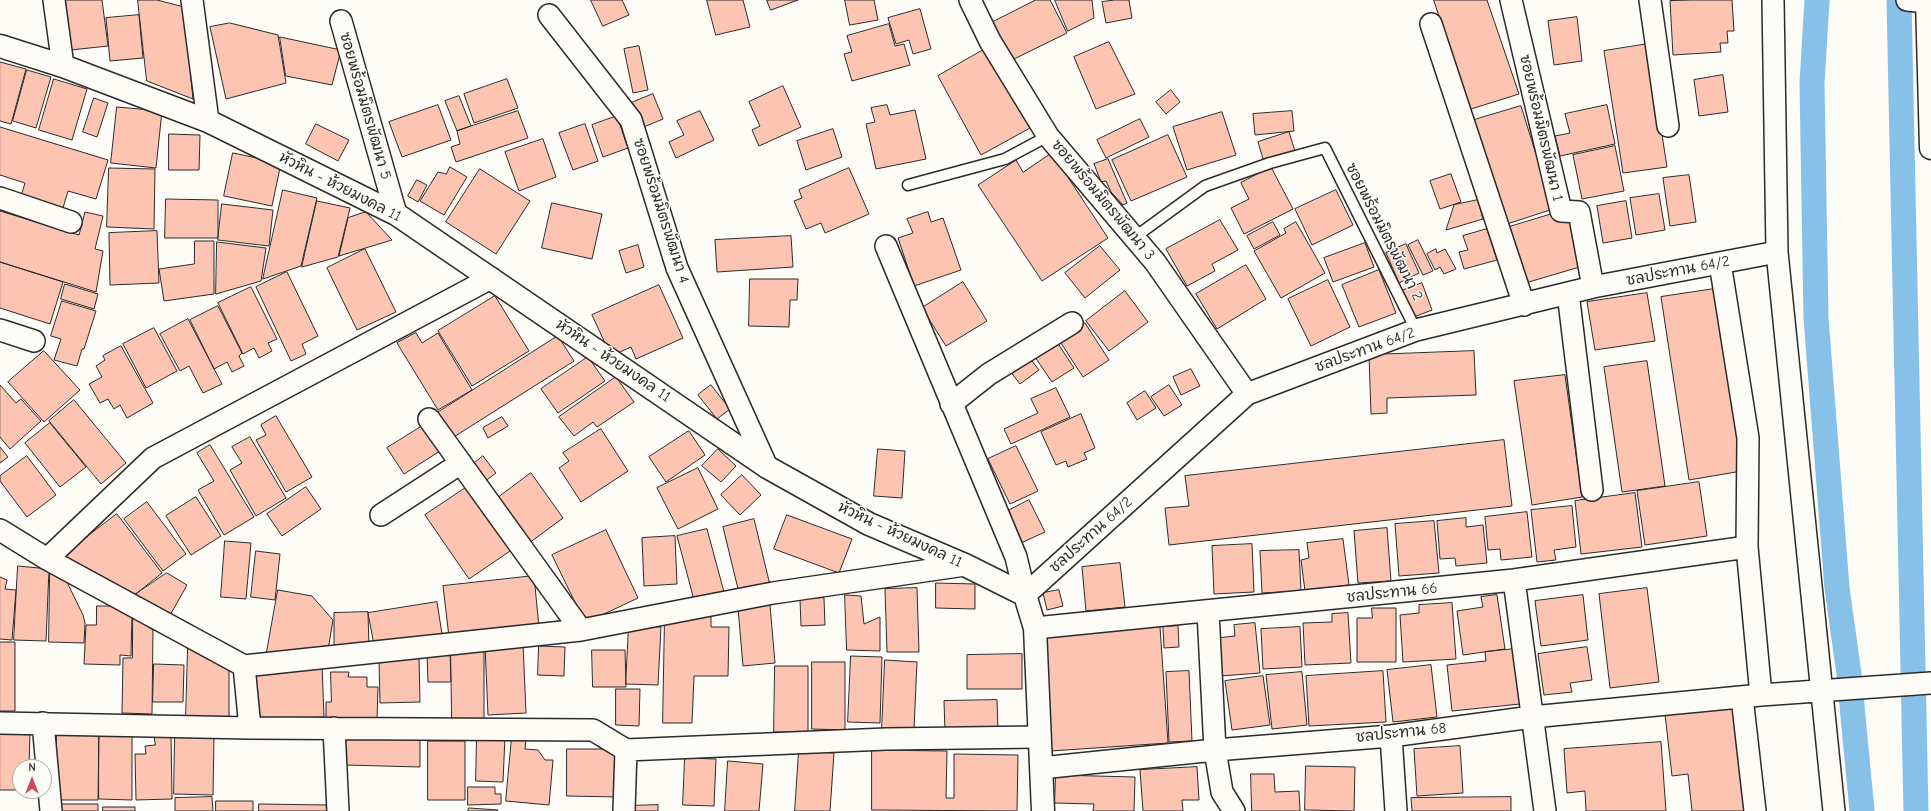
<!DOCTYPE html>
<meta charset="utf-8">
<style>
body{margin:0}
#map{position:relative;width:1931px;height:811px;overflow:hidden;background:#fdfcf7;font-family:"Comic Neue",sans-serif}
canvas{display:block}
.north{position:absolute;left:12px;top:759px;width:40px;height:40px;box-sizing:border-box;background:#fdfcf7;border:1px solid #a9a8a5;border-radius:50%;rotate:0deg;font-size:11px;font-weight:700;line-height:16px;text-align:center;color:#2b2b2b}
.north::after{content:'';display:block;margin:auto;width:14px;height:18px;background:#d1495b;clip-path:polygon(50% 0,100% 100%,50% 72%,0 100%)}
</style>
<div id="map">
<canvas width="1931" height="811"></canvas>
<div class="north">N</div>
</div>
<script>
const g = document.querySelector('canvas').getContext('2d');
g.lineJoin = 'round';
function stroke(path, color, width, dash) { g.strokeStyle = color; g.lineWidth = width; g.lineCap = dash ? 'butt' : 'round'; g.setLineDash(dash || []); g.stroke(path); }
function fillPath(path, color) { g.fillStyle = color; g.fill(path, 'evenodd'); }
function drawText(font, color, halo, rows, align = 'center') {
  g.font = font + ' "Comic Neue","Playpen Sans Thai",sans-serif'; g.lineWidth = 3; g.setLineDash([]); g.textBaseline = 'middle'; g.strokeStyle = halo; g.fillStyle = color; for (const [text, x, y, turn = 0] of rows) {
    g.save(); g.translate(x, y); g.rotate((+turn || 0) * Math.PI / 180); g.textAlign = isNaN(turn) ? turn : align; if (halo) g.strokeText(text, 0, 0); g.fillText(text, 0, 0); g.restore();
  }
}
const canal = new Path2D(`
 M1817,0L1812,83L1816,318L1837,588L1849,674L1862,811
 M1899,0L1916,811`);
const building = new Path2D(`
 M65,0H102L108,46L71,50Z
 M138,0H157L184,7L193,99L147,81Z
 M591,0H622L629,15L603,26Z
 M707,0H743L750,27L716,35Z
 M767,0H798L771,10Z
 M845,0H874L878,20L850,25Z
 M1036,0H1050L1067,33L1012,60L993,22Z
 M1055,0H1092L1094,18L1068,31Z
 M1115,0H1129L1132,18L1106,23L1102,2Z
 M1434,0H1487L1519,94L1471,109Z
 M1693,0H1732L1734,31H1727L1728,43H1720L1721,52L1673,55L1670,1Z
 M920,9L931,49L913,54L909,40L896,44L888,18Z
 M139,15L143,58L110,61L106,18Z
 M1577,17L1582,61L1554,65L1548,21Z
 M230,23L278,35L286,83L226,99L210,27Z
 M889,24L895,46L904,44L910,65L852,81L844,54L852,52L847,36Z
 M280,37L341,50L332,85L286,76Z
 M1109,42L1135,94L1096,109L1074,57Z
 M1648,44L1667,167L1623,173L1604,51Z
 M639,46L648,90L633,93L624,49Z
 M985,49L1030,128L981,155L938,76Z
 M0,62L26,69L11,124L0,121Z
 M27,70L51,77L36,128L13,121Z
 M1723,75L1728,112L1699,116L1694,80Z
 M54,79L87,89L72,140L39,130Z
 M507,79L518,108L474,123L464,94Z
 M783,86L801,127L759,146L752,130L760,126L749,102Z
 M1171,90L1180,102L1166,114L1156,102Z
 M653,94L663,119L639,129L629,104Z
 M459,96L471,126L457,131L445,101Z
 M94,98L108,103L97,137L83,132Z
 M438,105L451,140L402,157L389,122Z
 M887,105L890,115L915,110L926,159L876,169L866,124L875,122L871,108Z
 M1607,105L1615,144L1560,156L1555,136L1570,133L1565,114Z
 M1521,106L1553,209L1507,224L1474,120Z
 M117,107L162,111L156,168L111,163Z
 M518,111L528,138L456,162L451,147L460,144L457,131Z
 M700,111L714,140L676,158L669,142L684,135L677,121Z
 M1292,111L1294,131L1255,135L1253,114Z
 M1222,112L1236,155L1187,170L1173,127Z
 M617,116L628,148L603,157L592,125Z
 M1140,119L1149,137L1106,158L1097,140Z
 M316,124L349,140L338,161L306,144Z
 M585,124L598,161L573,170L559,133Z
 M0,127L108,160L96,199L68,191L63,208L21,196L25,183L0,175Z
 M833,129L842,157L806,170L797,141Z
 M1289,132L1295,151L1264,162L1258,142Z
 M169,134L200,135L199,170H169Z
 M1168,135L1187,177L1131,201L1112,160Z
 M543,139L556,177L519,191L505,152Z
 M1615,146L1624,191L1582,199L1573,155Z
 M233,153L281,163L272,206L224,196Z
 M1052,153L1108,238L1042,281L978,185L1016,160L1023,172Z
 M1108,159L1127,203L1123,205L1111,192L1106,181L1101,182L1094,164Z
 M450,167L467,177L444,215L420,201L438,172L446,174Z
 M1271,167L1293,209L1244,234L1231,208L1249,199L1241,183Z
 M109,168L155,169L154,229L107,227Z
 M849,168L869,214L825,233L821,223L806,229L794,201L802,198L799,190Z
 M480,169L530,201L496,254L446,222Z
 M1451,174L1461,202L1440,209L1430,181Z
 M1689,175L1696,222L1670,226L1663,178Z
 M417,180L427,185L418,202L408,196Z
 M283,190L317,198L301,266L263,279Z
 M1336,190L1353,225L1312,245L1295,209Z
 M1659,194L1665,230L1636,235L1630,198Z
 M166,199L218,200V238H165Z
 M1478,200L1483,219L1446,230L1454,205Z
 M317,201L350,208L338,257L302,267Z
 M1626,201L1632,238L1603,243L1597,206Z
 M552,203L602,214L592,259L542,248Z
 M222,204L273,210L269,246L218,240Z
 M0,211L79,235L85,212L103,216L95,249L103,251L96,292L0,262Z
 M366,212L392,240L339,256L348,218Z
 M928,212L931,222L943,218L961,270L914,286L898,238L913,233L907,219Z
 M1552,214L1554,220L1568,216L1583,266L1522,284L1506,228Z
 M1220,220L1238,250L1212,264L1215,271L1187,286L1166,249Z
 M1273,222L1280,235L1254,249L1247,236Z
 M1296,222L1325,273L1281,298L1254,251L1286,233L1284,229Z
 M1487,229L1497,260L1464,269L1459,252L1468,250L1463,236Z
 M157,231L159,283L110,285L109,233Z
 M791,236L793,267L717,272L715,240Z
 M1418,240L1433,271L1423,275L1408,245Z
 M195,241H214V294L164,301L159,269L194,264Z
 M217,242L266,248L261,281L216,294Z
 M1365,243L1374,267L1333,282L1324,258Z
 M1406,244L1419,273L1399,283L1386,253Z
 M638,245L644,267L626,273L619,251Z
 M1100,246L1120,270L1085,298L1065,273Z
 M365,249L396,312L357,330L327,268Z
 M1436,249L1437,253L1445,249L1456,269L1444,274L1440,267L1435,270L1427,254Z
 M0,262L63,282L50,324L0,308Z
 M1246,265L1266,299L1217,329L1196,294Z
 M1379,270L1396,313L1359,327L1342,285Z
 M287,272L318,336L302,344L306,354L291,361L256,287Z
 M750,279H798L797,300H790L789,327L749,326Z
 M1328,280L1350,327L1311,346L1288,299Z
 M963,282L987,321L946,346L922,308Z
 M1422,283L1432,310L1411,318L1401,291Z
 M65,284L98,294L94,309L61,299Z
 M659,285L683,338L636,359L631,347L611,356L592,315Z
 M251,287L277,339L268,343L272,351L259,358L254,348L243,354L218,303Z
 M1714,289L1742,471L1689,480L1661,297Z
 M1125,291L1148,322L1109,351L1086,321Z
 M1647,293L1655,341L1595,350L1587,302Z
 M495,296L529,351L472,386L438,331Z
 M62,301L96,311L84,349H82L77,366L54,360L61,339L51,336Z
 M218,306L242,353L239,356L244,366L232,372L227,362L214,369L190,320Z
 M188,319L222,384L203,393L189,366L180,371L160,334Z
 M1085,323L1109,360L1083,377L1059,340Z
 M154,328L177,371L146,388L123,344Z
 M416,333L422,343L438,333L472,390L438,410L397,343Z
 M558,336L574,361L449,440L434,415Z
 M1057,342L1074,368L1052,382L1035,357Z
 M121,346L153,403L127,418L120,405L114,409L108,399L100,403L89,384L102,377L96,366L105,360L103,356Z
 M44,351L80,390L44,422L8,382Z
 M1474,351L1476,395L1387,398V413L1371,414L1369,355Z
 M588,357L605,381L558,413L541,389Z
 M1029,357L1039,370L1020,384L1010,371Z
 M1647,361L1665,486L1622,492L1604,367Z
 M1191,369L1200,386L1181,395L1173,377Z
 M1565,375L1582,497L1532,505L1514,381Z
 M616,377L634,402L597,427L593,422L574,436L559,417Z
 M0,385L16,403L21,399L41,421L10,449L0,437Z
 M711,385L730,409L717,419L698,395Z
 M1169,385L1182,405L1164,416L1151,397Z
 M1056,388L1070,417L1011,444L1004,429L1038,413L1031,399Z
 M1145,391L1156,408L1137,420L1127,403Z
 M74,400L126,463L101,484L49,421Z
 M1081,414L1095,448L1084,453L1087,459L1068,467L1066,461L1056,465L1041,432Z
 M276,416L312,477L286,492L256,440L266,435L261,425Z
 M502,417L508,426L488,438L483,428Z
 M50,423L86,467L60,487L25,443Z
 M424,425L440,451L404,474L387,448Z
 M601,429L628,471L581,502L559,468L569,461L563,453Z
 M689,431L705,455L666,482L649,457Z
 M250,437L286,498L256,516L230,470L242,463L232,447Z
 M1504,440L1512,506L1169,545L1165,508L1189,506L1185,476Z
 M210,445L254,517L224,535L198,490L214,481L197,453Z
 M1016,446L1038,491L1010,504L988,459Z
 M0,447L8,457L0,463Z
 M718,449L736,466L721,482L702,466Z
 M878,449L905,451L902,498L874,496Z
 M27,456L56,495L27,517L0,481V476Z
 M483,456L496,473L484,482L471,466Z
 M698,468L718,509L678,529L657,488Z
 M531,473L563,518L525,546L495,500Z
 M742,475L761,495L740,515L721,495Z
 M1699,482L1707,536L1645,545L1637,491Z
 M470,485L513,549L469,579L425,515Z
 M306,487L321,509L282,536L267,514Z
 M1635,493L1642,547L1581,554L1575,501Z
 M196,497L221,536L191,555L166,516Z
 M1029,500L1045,532L1021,543L1006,512Z
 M147,502L186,554L163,571L124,519Z
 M1572,506L1576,547L1554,550L1556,560L1537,562L1531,510Z
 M1527,512L1532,557L1501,560L1500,549L1488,550L1485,517Z
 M117,514L162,573L132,597L62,556Z
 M787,515L852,539L839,573L774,549Z
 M1466,518V527L1483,525L1487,563L1456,566L1455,558L1440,559L1437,521Z
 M754,519L770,585L739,593L723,527Z
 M1434,521L1439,573L1399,576L1395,524Z
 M1387,528L1391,581L1358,583L1354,531Z
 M707,529L724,592L694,600L677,536Z
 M606,530L638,598L585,623L552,555Z
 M675,536L677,584L644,586L642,538Z
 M1343,539L1349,585L1305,591L1301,560L1309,558L1307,543Z
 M225,541L251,543L246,599L221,597Z
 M1252,544L1254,592L1214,594L1212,546Z
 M1299,550L1301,591L1262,593L1260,551Z
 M256,551L280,554L275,600L251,597Z
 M1120,563L1125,607L1086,611L1082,567Z
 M18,566L49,569L46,641L14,640Z
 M50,571L66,580L83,615L85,623L84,643L49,642Z
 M167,573L187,585L169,617L133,596Z
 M534,576L539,627L449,637L443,586Z
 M0,577L7,580L5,589L16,590L12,640L0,639Z
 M936,583L975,584V609L936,608Z
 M917,588L919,652H887L885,589Z
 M1647,588L1659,682L1610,688L1599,594Z
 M278,590L312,596L333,620L328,650L266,657Z
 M1059,590L1063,606L1047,610L1043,593Z
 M845,595L861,596L864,624L880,617V651L847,650Z
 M1497,595L1505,649L1463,655L1457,611L1483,607L1481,597Z
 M1583,595L1588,640L1541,646L1535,601Z
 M824,598L825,625L801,626L800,599Z
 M437,602L442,634L374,645L368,613Z
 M1452,603L1456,659L1403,662L1400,615L1419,613V605Z
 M770,605L775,663L743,666L738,608Z
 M97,606H118L132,614L131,656L120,655V665L84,664L86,625H96Z
 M1372,608H1396V662H1357V618H1372Z
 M368,612L369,648L334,649V613Z
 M1348,613L1351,663L1305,665L1303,623L1332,622V614Z
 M665,614L711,615V627H729L728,676H694L692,723H663Z
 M133,617L153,630L152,714L122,713L123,658H132Z
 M1255,623L1260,673L1220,676L1217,638L1235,636L1234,625Z
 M629,625L661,627L658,685L626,684Z
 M1178,626L1179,647L1164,648L1163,627Z
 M1160,627L1168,743L1051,751L1043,635Z
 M1300,627L1302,667L1263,669L1261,629Z
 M0,642H15V711H0Z
 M523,643L526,713L488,715L485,645Z
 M188,646L229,667V718L186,717Z
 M539,646L565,647L564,676L538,675Z
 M1587,647L1592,680L1570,683L1572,692L1544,695L1538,654Z
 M451,649H484V720H452Z
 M1515,649L1520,704L1452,711L1447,665L1486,661L1485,652Z
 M592,650H625L626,687H593Z
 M450,652L451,682H428L427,653Z
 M1022,654V689H967V655Z
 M851,656L882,657L880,723L848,722Z
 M419,658L420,702L380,703L379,659Z
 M885,660L917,662L914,730L882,729Z
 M812,662H845V730L812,729Z
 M154,664L184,665L183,702H153Z
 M322,664L324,717L256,719L254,667Z
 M1431,665L1437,717L1393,722L1387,670Z
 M775,666H808V732H774Z
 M1189,671L1192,741L1169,742L1166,672Z
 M1383,671L1386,722L1309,726L1306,676Z
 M331,672H349L348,677H367V687H378L377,720L326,719V702H331Z
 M1302,672L1307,725L1272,729L1266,675Z
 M1263,676L1270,725L1232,730L1225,681Z
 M616,689H640L639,726L616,725Z
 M997,700L998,730L945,732L944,701Z
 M1733,706L1745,811H1692L1688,774L1672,776L1665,714Z
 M0,731L30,732L29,767H20V790H0Z
 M57,732L99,733L98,800H55Z
 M154,733H171L172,799L136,800L135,754H146L145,746L155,745Z
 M99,734H132V800L99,799Z
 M345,735L420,736V767L345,765Z
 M175,736H214L213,795L174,794Z
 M477,737H505L503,782L476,781Z
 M512,737L526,738L525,749L538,750L545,760H553L549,805L506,801Z
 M428,741H465V800H428Z
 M1661,742L1666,811H1586L1585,791L1567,793L1564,749Z
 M1460,746L1463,793L1417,796L1414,749Z
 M567,749H617V797L567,796Z
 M872,750L947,751L946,798H954V754L1018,755L1017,811L872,810Z
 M799,751L834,753L830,811H795Z
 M685,758L716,759L714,806L683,805Z
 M728,761L763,764L759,811H725Z
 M1306,766L1355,767L1354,811L1305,810Z
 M1197,767L1199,800H1182L1183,811H1143L1140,770Z
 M1251,774H1274L1275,792L1299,791L1300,811H1252Z
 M1056,775L1135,777L1134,811H1093L1094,804L1055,803Z
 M468,787H495V794H501V804L468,805Z
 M212,797L213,811H175V798Z
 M1511,797V811H1412L1411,798Z
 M216,801H253V811H216Z
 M60,804H98V811H60Z
 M259,804L328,805V811H259Z
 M658,805V811H628L627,806Z
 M103,807H135V811H103Z
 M469,808L498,810L497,811H468Z`);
const service = new Path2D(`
 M908,185L1005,159L1048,136
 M1135,237L1205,186L1270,163L1325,148L1416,330`);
const minor = new Path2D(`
 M54,0L63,66
 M192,0L208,121
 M970,0L990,41L1048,136L1155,262L1247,394
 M1511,0L1561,211L1579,212L1593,287
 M1650,0L1668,126
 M1773,0L1777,252L1834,811
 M1907,0L1928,2
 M549,15L631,120L677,268L767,467
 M341,21L396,214
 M1431,24L1524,305
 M0,198L71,222
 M886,246L1016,557L1025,595L1247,394L1416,330L1593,287L1777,252
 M1720,263L1748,438L1747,547L1761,695
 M1568,293L1592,490
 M0,330L34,341
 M951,404L989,374L1072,323
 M429,419L581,630
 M381,515L461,463
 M0,530L47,559L244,666L250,728
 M47,559L153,458L491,278
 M1514,580L1545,811
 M1208,612L1215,750L1222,792L1234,811
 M1035,628L1514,580L1747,547
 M244,666L581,630L773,593L965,565
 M1742,697L1755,811
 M0,723L250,728L593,730L626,750L624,811
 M43,723L51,811
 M334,728L338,811
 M1391,736L1396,811
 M626,750L886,739L1039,737
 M1041,768L1215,750L1391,736L1532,717L1761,695L1931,683`);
const tertiary = new Path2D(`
 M1927,0L1931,148
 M0,46L63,66L208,121L396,214L767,467L869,524L965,565L1025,595L1035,628L1043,811`);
const streetNames = [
 ["ซอยพร้อมมิตรพัฒนา 5",365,106,74],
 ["ซอยพร้อมมิตรพัฒนา 1",1541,128,77],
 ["หัวหิน - ห้วยมงคล 11",340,187,27],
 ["ซอยพร้อมมิตรพัฒนา 3",1103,200,50],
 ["ซอยพร้อมมิตรพัฒนา 4",661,211,72],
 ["ซอยพร้อมมิตรพัฒนา 2",1384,232,63],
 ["ชลประทาน 64/2",1678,271,-11],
 ["ชลประทาน 64/2",1365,350,-20],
 ["หัวหิน - ห้วยมงคล 11",613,361,34],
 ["หัวหิน - ห้วยมงคล 11",900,535,25],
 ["ชลประทาน 64/2",1091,535,-42],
 ["ชลประทาน 66",1392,593,-6],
 ["ชลประทาน 68",1401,733,-6]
];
stroke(canal, '#88c1e7', 25);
fillPath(building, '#fdc4b2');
stroke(building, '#2b2b2b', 1);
stroke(service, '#2b2b2b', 13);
stroke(minor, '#2b2b2b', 24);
stroke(tertiary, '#2b2b2b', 25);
stroke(service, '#fdfcf7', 10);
stroke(minor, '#fdfcf7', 21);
stroke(tertiary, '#fdfcf7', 22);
drawText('15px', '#2b2b2b', '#fdfcf7', streetNames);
</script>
